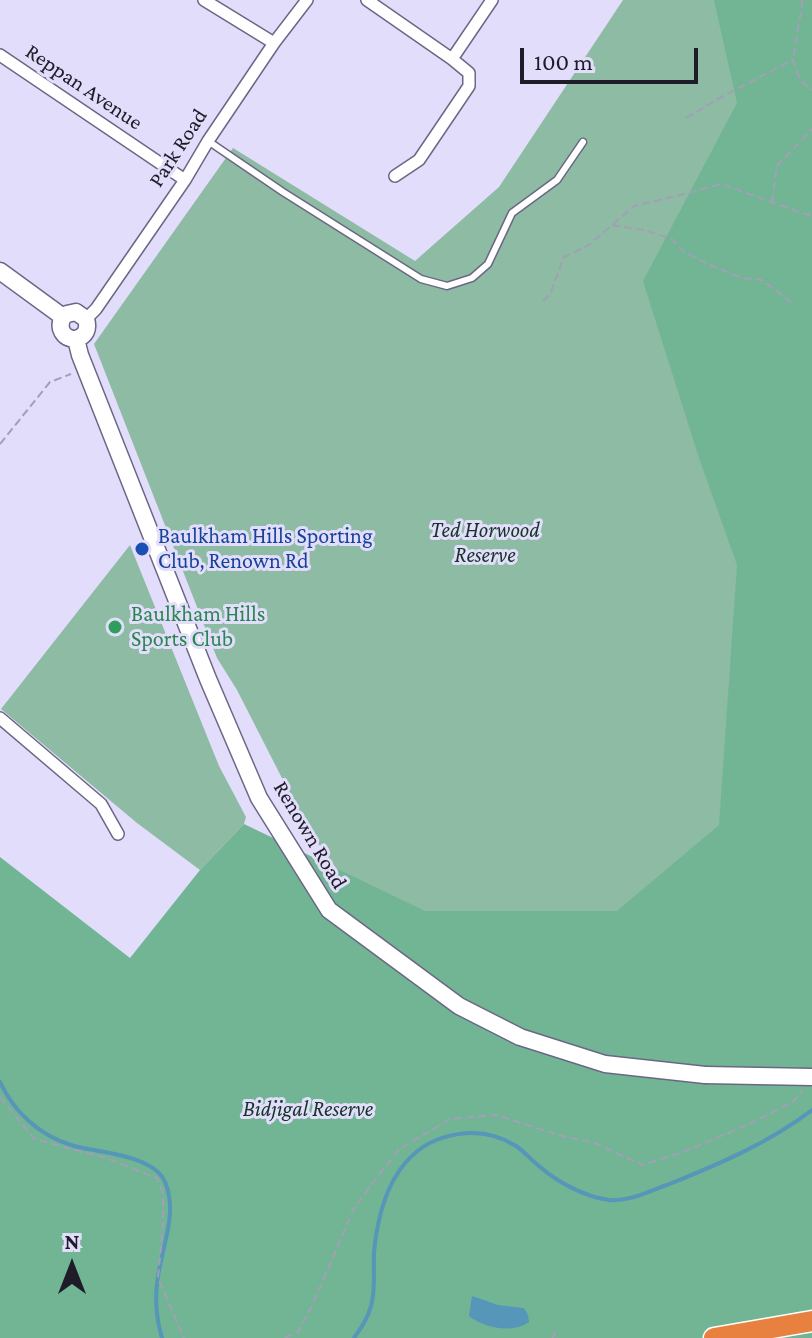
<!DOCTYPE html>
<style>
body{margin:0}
#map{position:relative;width:812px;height:1338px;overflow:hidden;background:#e2ddfa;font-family:"Crimson Pro",serif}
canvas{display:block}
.north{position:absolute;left:32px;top:1226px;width:80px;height:80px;-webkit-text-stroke:6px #e2ddfa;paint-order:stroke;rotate:0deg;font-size:22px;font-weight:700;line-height:32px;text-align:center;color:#1f1c29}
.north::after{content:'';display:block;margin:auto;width:28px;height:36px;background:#1f1c29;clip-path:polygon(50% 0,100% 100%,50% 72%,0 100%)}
.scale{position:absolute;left:520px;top:48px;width:178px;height:36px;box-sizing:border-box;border:4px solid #1f1c29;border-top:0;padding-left:10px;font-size:24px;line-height:28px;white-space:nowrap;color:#1f1c29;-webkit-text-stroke:6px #e2ddfa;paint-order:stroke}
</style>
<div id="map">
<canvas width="812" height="1338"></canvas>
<div class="north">N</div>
<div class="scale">100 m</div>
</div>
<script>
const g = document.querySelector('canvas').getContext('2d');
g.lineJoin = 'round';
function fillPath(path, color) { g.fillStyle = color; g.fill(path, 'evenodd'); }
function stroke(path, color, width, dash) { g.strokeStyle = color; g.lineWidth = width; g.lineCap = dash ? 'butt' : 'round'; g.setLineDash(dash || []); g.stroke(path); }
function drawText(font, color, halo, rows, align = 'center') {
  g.font = font + ' "Crimson Pro",serif'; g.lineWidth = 6; g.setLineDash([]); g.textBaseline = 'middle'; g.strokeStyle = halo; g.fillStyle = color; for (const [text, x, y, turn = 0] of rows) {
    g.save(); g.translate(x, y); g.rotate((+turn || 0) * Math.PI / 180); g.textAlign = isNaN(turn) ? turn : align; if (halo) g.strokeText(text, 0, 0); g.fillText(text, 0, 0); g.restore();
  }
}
const green = new Path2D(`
 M623,0H773L777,819L676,905L420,959L347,883L309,831L237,690L217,658L94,344L233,148L415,261L499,187Z
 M130,545L219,766L246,817L244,824L200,870L137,823L1,709Z`);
const forest = new Path2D(`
 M714,0H812V1338H0V857L130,958L200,870L244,824L425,911H617L719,825L737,565L699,458L643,281L737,103Z`);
const water = new Path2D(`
 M472,1296L498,1305L524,1308L528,1315L529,1322C512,1334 484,1328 469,1316Z`);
const stream = new Path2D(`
 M0,1082C14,1112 39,1135 71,1145C96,1153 153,1154 165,1182C179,1215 160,1250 157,1284C155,1301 157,1321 162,1338
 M354,1338C361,1328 368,1318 371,1306C376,1289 373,1270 374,1252C377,1221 385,1186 406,1162C433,1131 481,1124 516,1146C525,1152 531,1160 539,1166C557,1182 585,1197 609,1200C629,1202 649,1191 667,1185C717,1165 769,1143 812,1110`);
const path = new Path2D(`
 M802,0V5L793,60L800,80L812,90
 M686,118L725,95L793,60
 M772,202L777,166L812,129
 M613,224L634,206L689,193L721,184L808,215L812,213
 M543,301L550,294L564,257L589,245L612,225L644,230L672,239L683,251L708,264L742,278L762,280L791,302
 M0,444L50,382L71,374
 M0,1097L34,1139L106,1158L157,1178L163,1194V1224L158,1278L184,1338
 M285,1338L298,1332L311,1308L354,1208L399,1149L450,1119L496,1115L565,1137L593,1142L642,1165L686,1151L749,1124L793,1102L802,1091
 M552,1338L555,1335L553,1330`);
const service = new Path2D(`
 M208,141L283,192L421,279L447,286L472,278L488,264L512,213L557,180L583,142`);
const minor = new Path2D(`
 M204,0L274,43
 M367,0L452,59L469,73V86L419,160L395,176
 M0,55L185,180
 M452,59L492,0
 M86,319L96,309L185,180L208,141L274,43L307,0
 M0,718L101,804L118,834`);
const secondary = new Path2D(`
 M0,271L63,317
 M63,317L67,314L76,312L86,319C89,329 86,336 76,339
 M63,317C57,328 63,339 76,339
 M76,339L80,355L208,679L259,798L329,910L459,1006L520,1037L605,1064L705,1075`);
const motorway = new Path2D(`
 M714,1338L812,1321`);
const secondaryBridge = new Path2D(`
 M705,1075L812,1077`);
const markers = [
 [142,549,8,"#1a4fb4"],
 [115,627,8,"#2e9e5b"]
];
const streetNames = [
 ["Reppan Avenue",84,87,34],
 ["Park Road",178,148,-57],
 ["Renown Road",310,835,59]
];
const parkNames = [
 ["Ted Horwood",485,530],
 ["Reserve",485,555],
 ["Bidjigal Reserve",308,1109]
];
const transitNames = [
 ["Baulkham Hills Sporting",158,536],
 ["Club, Renown Rd",158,561]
];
const leisureNames = [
 ["Baulkham Hills",131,614],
 ["Sports Club",131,639]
];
fillPath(green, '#8dbba4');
fillPath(forest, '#71b594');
fillPath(water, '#5596b9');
stroke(stream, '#5596b9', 4);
stroke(service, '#6c6686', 9);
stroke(minor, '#6c6686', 14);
stroke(secondary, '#6c6686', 19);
stroke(motorway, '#fff', 23);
stroke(path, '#a39fb7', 2, [8, 4]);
stroke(service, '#fff', 6);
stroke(minor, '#fff', 11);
stroke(secondary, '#fff', 16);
stroke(motorway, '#e8813f', 20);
stroke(secondaryBridge, '#6c6686', 19, []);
stroke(secondaryBridge, '#fff', 16);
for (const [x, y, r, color] of markers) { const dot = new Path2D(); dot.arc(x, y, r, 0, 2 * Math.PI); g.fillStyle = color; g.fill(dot); stroke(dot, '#e2ddfa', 3); }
drawText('22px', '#1f1c29', '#e2ddfa', streetNames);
drawText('italic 22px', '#143426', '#e2ddfa', parkNames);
drawText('22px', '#164399', '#e2ddfa', transitNames, 'left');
drawText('22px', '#27864d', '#e2ddfa', leisureNames, 'left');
</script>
